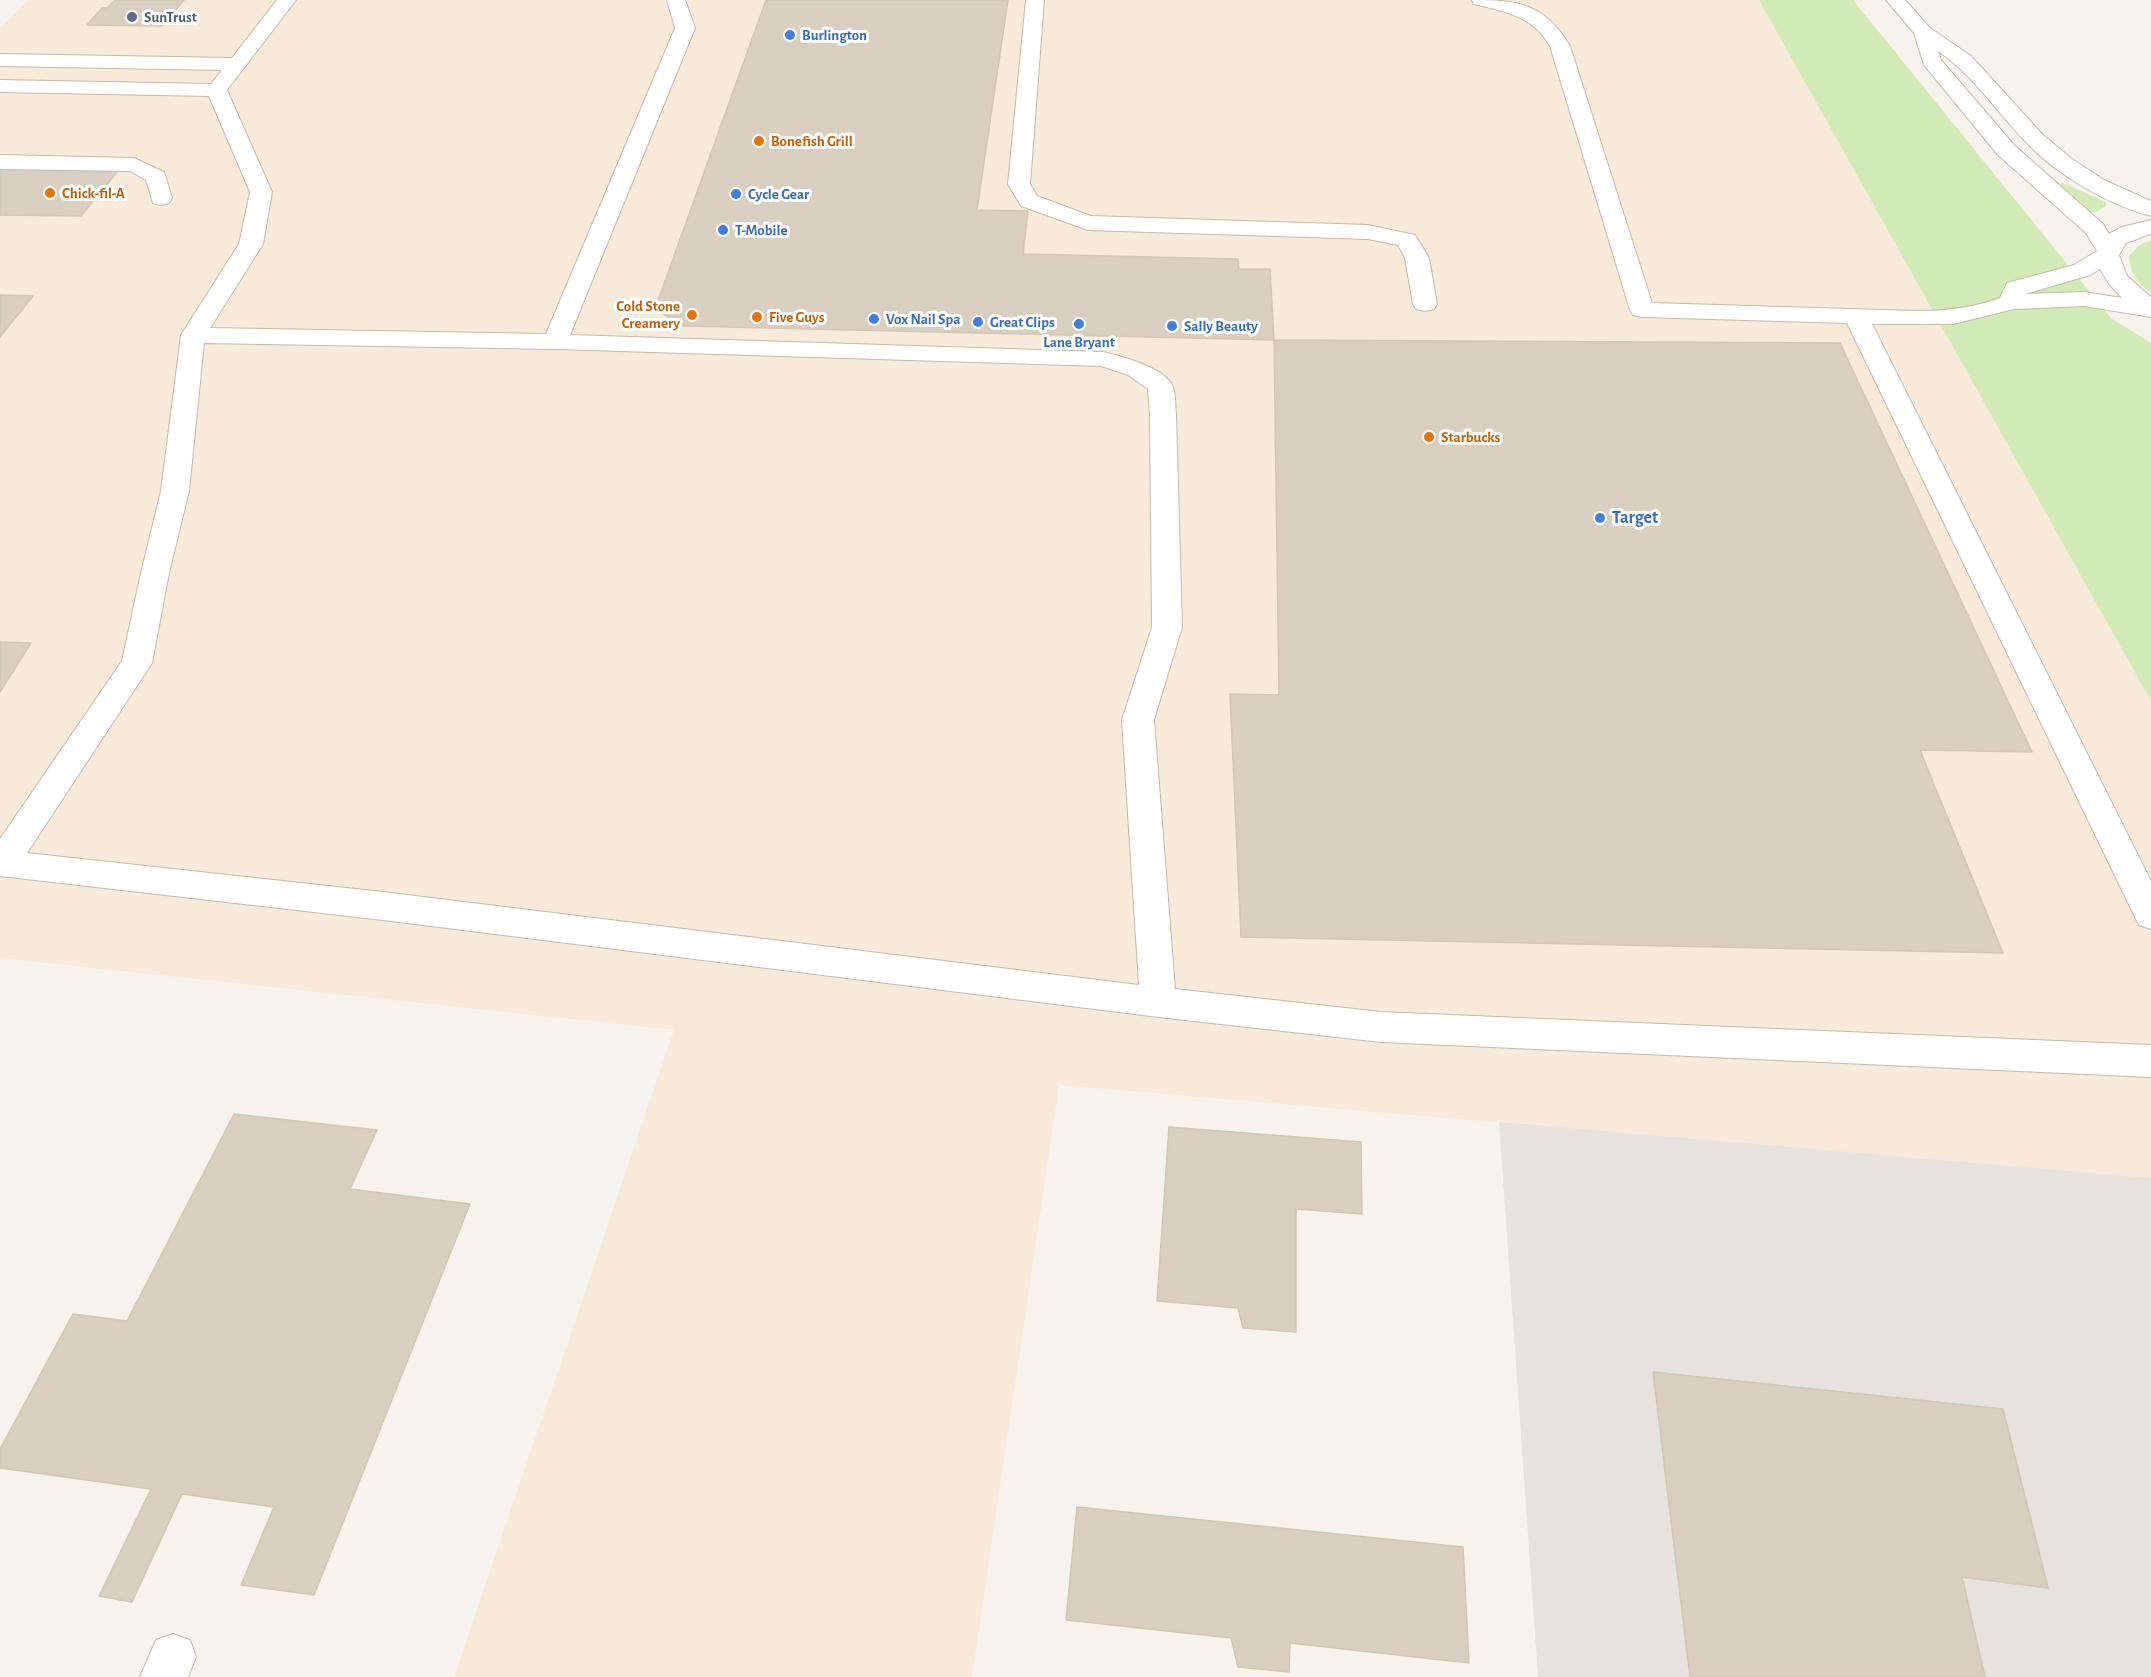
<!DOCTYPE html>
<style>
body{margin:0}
canvas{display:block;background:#f6f3ec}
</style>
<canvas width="2151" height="1677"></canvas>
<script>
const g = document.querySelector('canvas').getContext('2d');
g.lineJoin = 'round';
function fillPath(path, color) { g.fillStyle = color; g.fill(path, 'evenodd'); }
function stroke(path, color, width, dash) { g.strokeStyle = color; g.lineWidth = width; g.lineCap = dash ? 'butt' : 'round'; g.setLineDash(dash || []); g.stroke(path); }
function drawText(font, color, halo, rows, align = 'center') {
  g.font = font + ' "Alegreya Sans",sans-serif'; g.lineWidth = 6; g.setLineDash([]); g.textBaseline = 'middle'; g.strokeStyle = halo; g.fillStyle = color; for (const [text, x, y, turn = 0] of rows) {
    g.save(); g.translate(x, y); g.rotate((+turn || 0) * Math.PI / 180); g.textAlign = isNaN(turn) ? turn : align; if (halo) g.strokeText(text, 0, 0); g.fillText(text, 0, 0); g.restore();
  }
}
const commercial = new Path2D(`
 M29,0H1759L2151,701V1178L1059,1085L972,1677H454L674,1030L0,958V28Z`);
const industrial = new Path2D(`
 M1499,1122L2151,1178V1677H1538Z`);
const green = new Path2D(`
 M1759,0H1853L2111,318L2151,343V701Z
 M2063,183L2106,202V206L2096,212H2086L2057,184Z
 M2151,240V293C2137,282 2130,274 2129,256L2138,246Z`);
const building = new Path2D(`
 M115,0H184L162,26L87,25L102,8H107Z
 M766,0H1008L977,210L1028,211L1023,254L1238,259L1239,269H1270L1274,340L683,326L655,309Z
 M0,168L118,171L81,216L0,215Z
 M0,295L33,296L0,337Z
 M1274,340L1840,343L2032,752L1920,750L2003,953L1241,937L1230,694L1279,695Z
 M0,642L31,643L0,692Z
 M234,1114L377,1130L350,1189L470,1204L314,1595L241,1585L274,1507L182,1494L132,1602L99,1596L151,1489L0,1468V1449L73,1314L127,1321Z
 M1169,1127L1361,1142L1362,1214L1296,1209V1332L1243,1328L1238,1308L1157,1301Z
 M1653,1372L2003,1409L2048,1588L1962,1577L1985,1677H1690Z
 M1077,1507L1463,1547L1469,1663L1290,1643L1289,1672L1238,1667L1231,1638L1066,1620Z`);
const minor = new Path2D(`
 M277,0H296L227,90L272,192L263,244L210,328L546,334L675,28L667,0H685L695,28L570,335L1103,352C1120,356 1167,368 1173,387C1176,395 1175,406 1176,415L1182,627L1154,720L1175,989L1381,1012L2151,1045V1077L1381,1042L1158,1017L383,920L0,876V839L122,661L141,573L161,491L181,335L239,244L250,192L209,96L0,92V80L211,84L222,70L0,66V54L232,58ZM204,343L555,349L1101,366L1128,375L1148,389L1150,415L1152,627L1122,720L1139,985L383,892L27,853L152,663L169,573L189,491Z
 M1026,0H1044L1030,184L1037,196L1091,216L1368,225L1415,235L1429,258L1437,304L1434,309L1425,311L1416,309L1413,304L1405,258L1398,245L1368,239L1088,230L1021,206L1008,184Z
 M1472,0C1518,0 1544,3 1570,46L1652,303L1916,311C1946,311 1972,308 2000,298L2007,283L2074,265L2097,251L2086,233L1998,155L1924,65L1914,33L1886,0H1905L1930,28L1971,56L2042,134L2072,159L2104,180L2151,201V216C2108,205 2055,174 2025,141C1996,111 1973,75 1938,51L1941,60L2014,145L2103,224L2109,234L2122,227L2151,220V234L2126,243L2119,255L2127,276L2151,297V317L2084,306L2014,309L1953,324H1872L2151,881V929L2139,925L2134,915L1847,323L1642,317L1633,315L1630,310L1550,46C1533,16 1506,12 1474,4ZM2100,269L2109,284L2122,298L2084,292L2025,294L2090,275Z
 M0,155L134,158L164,172L172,198L169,203L161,205L153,203L146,180L130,171L0,169Z
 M173,1634L190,1640L196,1657L188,1677H140L156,1640Z`);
const markers = [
 [132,17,6,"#5c6f8a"],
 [790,35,6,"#3f7fe0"],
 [759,141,6,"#e8710a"],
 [50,193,6,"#e8710a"],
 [736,194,6,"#3f7fe0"],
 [723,230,6,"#3f7fe0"],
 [692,315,6,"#e8710a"],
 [757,317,6,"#e8710a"],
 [874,319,6,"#3f7fe0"],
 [978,322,6,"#3f7fe0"],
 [1079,324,6,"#3f7fe0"],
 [1172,326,6,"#3f7fe0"],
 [1429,437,6,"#e8710a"],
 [1600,518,6,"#3f7fe0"]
];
const farServicenames = [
 ["SunTrust",144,17]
];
const farShopnames = [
 ["Burlington",802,35],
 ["Cycle Gear",748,194],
 ["T-Mobile",735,230],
 ["Vox Nail Spa",886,319],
 ["Great Clips",990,322],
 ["Sally Beauty",1184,326],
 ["Lane Bryant",1079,342,"center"]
];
const farFoodnames = [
 ["Bonefish Grill",771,141],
 ["Chick-fil-A",62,193],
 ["Cold Stone",680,306,"right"],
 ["Creamery",680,323,"right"],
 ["Five Guys",769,317],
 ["Starbucks",1441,437]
];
const shopNames = [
 ["Target",1612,518]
];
fillPath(commercial, '#f7ead8');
fillPath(industrial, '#e6e2dd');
fillPath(green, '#d2eab5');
fillPath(building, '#d8cfc1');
stroke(building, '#d3c7b4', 1.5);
stroke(minor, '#c2bbae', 2);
fillPath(minor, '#fff');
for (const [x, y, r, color] of markers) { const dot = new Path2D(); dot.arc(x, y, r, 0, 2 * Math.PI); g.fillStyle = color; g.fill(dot); stroke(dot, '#fff', 2); }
drawText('bold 15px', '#4e5e75', '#fff', farServicenames, 'left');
drawText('bold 15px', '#366cbe', '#fff', farShopnames, 'left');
drawText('bold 15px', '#c56008', '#fff', farFoodnames, 'left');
drawText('bold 18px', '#366cbe', '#fff', shopNames, 'left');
</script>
